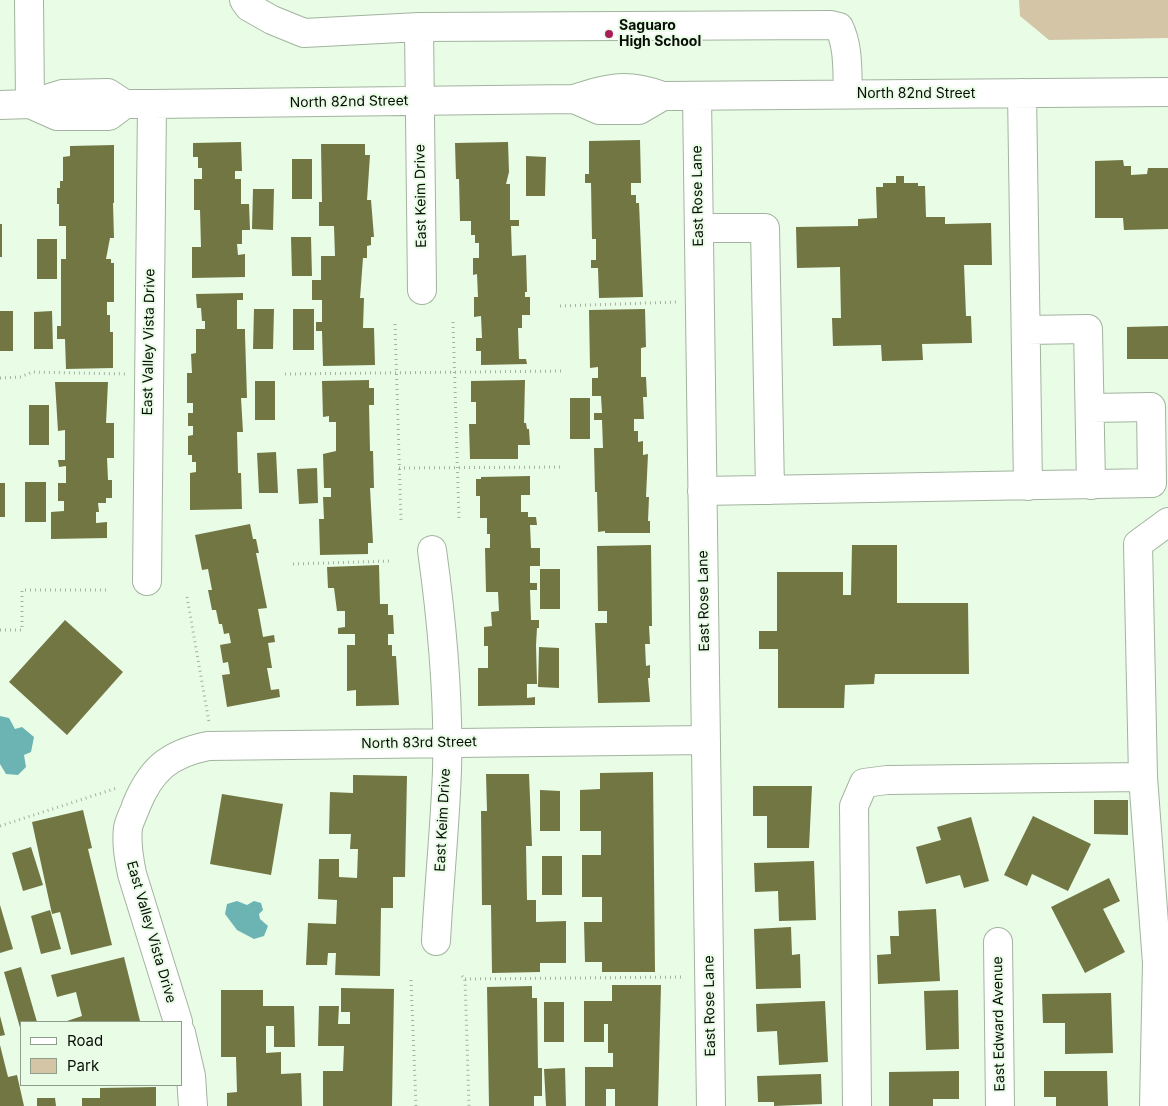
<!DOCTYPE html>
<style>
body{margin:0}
#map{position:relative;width:1168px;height:1106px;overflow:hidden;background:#e9fce6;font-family:Inter,sans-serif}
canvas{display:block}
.legend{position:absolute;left:20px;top:1021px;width:162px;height:65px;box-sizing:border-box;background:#e9fce6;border:1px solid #8f9d8d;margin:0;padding:6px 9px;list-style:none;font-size:15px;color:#080e07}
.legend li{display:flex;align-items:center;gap:10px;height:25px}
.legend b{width:25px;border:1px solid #8f9d8d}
</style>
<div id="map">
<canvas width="1168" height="1106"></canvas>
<ul class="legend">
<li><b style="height:6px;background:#fff"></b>Road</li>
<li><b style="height:14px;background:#d3c5a6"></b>Park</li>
</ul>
</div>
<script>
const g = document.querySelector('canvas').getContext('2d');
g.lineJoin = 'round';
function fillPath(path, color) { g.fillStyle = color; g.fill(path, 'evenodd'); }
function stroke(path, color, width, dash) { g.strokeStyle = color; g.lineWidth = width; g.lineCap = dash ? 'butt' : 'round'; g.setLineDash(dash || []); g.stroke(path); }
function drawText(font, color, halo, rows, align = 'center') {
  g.font = font + ' Inter,sans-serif'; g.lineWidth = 4; g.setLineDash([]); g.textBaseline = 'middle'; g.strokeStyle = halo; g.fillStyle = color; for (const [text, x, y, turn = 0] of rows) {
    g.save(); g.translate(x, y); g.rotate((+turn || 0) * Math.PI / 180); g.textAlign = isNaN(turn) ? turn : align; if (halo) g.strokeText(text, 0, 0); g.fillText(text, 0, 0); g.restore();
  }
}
const green = new Path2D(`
 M1019,0H1168V38L1049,40L1020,16Z`);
const water = new Path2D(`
 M0,716L9,718L15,729L22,727L34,737L31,752L24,755L26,767L18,775L6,774L0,764Z
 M237,901L247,905L254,901L261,903L263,910L259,914L260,919L268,926L264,936L254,939L237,930L225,914L227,904Z`);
const building = new Path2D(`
 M640,140L641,183H631V195H636V203H639L643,297L599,298L598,268H591V260H596V239H592L591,183H585V174H589V141Z
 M241,142L242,171H235V179H241V204H249L250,230H242V244H237L238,255L245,254V277L192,278V247H201L200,210H194V179H202V168H198V157H193V143Z
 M508,142L509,172L506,184H510V220H519V226H511L512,256L526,255L527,292H525V297H530V315H522V328H518L519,359H526L527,364L481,365V351H476V338H482L481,316L474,317V297H478L477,274L473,275V258H479V243H475V235H471V221H460L459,179H456L455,143Z
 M321,144H365V155H370L367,200H371L374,237H371V245L367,246V258H363L360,298H364L363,328H374L375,365L323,366L322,331H316V322H322V300H312V280H321V256H335L334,226H319V202H322Z
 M114,145V203H113L114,238H110L106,259H111V263H114V302H107V315H110V332H113V368L66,369L65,339H57V326H61V259H66V226H59V204H57V188H60V181H63V157L70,156V146Z
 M526,156L546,157L545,196H526Z
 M292,159H312V199H292Z
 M1123,160L1124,166H1131V175L1147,174L1148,168H1168V229L1124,230L1123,218H1095V161Z
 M896,176H904V183H918V186H925L926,217H945V224L991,223L992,265H964L966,316H971L972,343L922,344L923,360L882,361L881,345L833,346L832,318H841L840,267L797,268L796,227L858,226V219L877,218L876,187H883V183H896Z
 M253,189H274L273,230L252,229Z
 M0,224H2V257H0Z
 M291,237H311L312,276H292Z
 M37,239H57V279H37Z
 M243,293V300H237V329H245V335L247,398H241L243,432H237L238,473H241L242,509L190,510V473L196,472V462H192V455H188V436L193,435V426H188V413H193V403H187V373H192L191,354L196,353V329H205V321H202L201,308H197L196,294Z
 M254,309H274L273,349H253Z
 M293,309H314V350H293Z
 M645,309L646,347L641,348V377H646L647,397H643L644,419H634V431H638V442L643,441V455L648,454L646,497H649L648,521H650V533H605V531L598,532L597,492H595L594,448H603L602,420H594V413H602L601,396H592V378H598V367L590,368L589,310Z
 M0,311H13V351H0Z
 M52,311L53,349H34V312Z
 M1168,326V359H1127V327Z
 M369,380V388H374V405H369L370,451H373L374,488H370L373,543H368V554L320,555L319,519H324L323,497H331V488H324L323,454L336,451V422H329V416L323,417L322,381Z
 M525,380L524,423H526L527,429H529L530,445H518V459H470L469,424H476V402H471V381Z
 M255,381H275V420H255Z
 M55,382H108L106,423H114V458H107L108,480H112V498H106V503H98L99,512H96V523L107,522V538L51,539V512L64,511V501H58V483H66V466L59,467L58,460H65V430L58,431Z
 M570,398H590V439H570Z
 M29,405H49V445H29Z
 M276,452L278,493H259L257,453Z
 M317,468L318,503L299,504L297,469Z
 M530,476V495H521V512H528V517H536L537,525H530L531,548H540V566H530V583H537V590H530L531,620H539V628H537L536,645L537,684H527V698L535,697V705L478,706V668H488V646H484V627L492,626L491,612L499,611L498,592H486L485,548H490V534H487V518H480V496H476V479H481V477Z
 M25,482H46V522H25Z
 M0,483H5V517H0Z
 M250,524L253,539H256L259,553H256L267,608L258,609L263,637L274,635L275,642L268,643L272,668H267L271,690L279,689L280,697L227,707L222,675L230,674L228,662L223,663L220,645L231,643L229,633L224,634L222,624H219L216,610H212L208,590H212L208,569L202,570L195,535Z
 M651,545L652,626H649L650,644H645L646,666L650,665V678H648L650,702L598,703L595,623H607V611H598L597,546Z
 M852,545H897V603H968L969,674H875L874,684L845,685L844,708H778V649H759V631H777V572H843V595H851Z
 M379,565L380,604H388V615H393L394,634H388V645H392V656H396L399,705L356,706V690L347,691V645H355V634H338V628L345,627V611H337L334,588H328L327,567Z
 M540,569H560V609H540Z
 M65,620L123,672L67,735L9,682Z
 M539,647L559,648V688L538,687Z
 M653,772L655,972H602V962H585L584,922H602V897H582V855H601V831H580V790L600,789V773Z
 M486,774H529L532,846H526L527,900H536V922L566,921V963H540V972L492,973L491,905H482L481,811H487Z
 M353,775L407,776L405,877H393V908H381L380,976L335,975L336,953H328L327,965H306L308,923L336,924L337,900L318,899L319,859H339V877L357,878L358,849H350L351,834H329L330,792L353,793Z
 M753,786H812L809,848H767V816H753Z
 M540,790L560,791V831H540Z
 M222,794L283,804L271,875L210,864Z
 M1094,800H1128V835L1094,834Z
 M83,810L92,848L88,849L112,945L71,955L60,912L52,914L32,822Z
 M1033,816L1091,844L1068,891L1032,874L1027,886L1004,875Z
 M971,817L989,881L964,888L960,875L926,884L916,847L941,840L937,827Z
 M31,847L43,885L23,891L12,853Z
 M542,856H562V895H542Z
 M814,861L816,920L779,921L778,891L755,892L754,863Z
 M1109,878L1120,901L1103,909L1125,952L1085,973L1051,907Z
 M0,905L13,949L0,953Z
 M936,909L940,981L878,984L877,955L891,954L890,936H899L898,911Z
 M50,910L61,949L41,954L31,916Z
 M791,927L792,955L800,954L801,988L756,989L754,929Z
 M124,957L140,1021L64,1022L82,1016L76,992L57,997L51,975Z
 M21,967L37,1022H21V1031L4,972Z
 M612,985H661L658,1106H615V1089H606V1106H585V1067H613V1053H608V1024H604V1042H584V1001H612Z
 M532,986V998H537L538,1068H542V1096H534V1106H489L487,987Z
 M341,988L394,989L392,1106H323V1071H343L344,1046H318L319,1006H339L338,1024H350V1012H341Z
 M221,990H263V1006H294L295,1047H274V1026H266V1053L281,1052V1074L301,1073L302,1106H227V1093L237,1092L236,1057H221Z
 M958,990L959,1049L926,1050L924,991Z
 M1111,993L1113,1053L1065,1054V1023H1043L1042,994Z
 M825,1001L828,1062L779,1065L777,1031L757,1032L756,1004Z
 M544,1002H564V1042H544Z
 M0,1016L5,1035L0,1036Z
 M0,1045L8,1077L17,1075L24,1106H0Z
 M565,1068L566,1106H546L544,1069Z
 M959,1071V1099H933V1106H889V1072Z
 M1044,1071H1107L1108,1106H1056V1097H1044Z
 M821,1074L822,1104L774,1106V1102H758L757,1076Z
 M156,1087V1106H82V1098H100V1088Z
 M37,1098H55L56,1106H37Z`);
const path = new Path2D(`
 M560,306L677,302
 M453,322L459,520
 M395,324L401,520
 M285,374L562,371
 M0,378L21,377L32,372L126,374
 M399,468L563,467
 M293,564L390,561
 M187,597L209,722
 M0,630H22V590H107
 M0,826L117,788
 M462,976L465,979L469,1106
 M465,979L685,977
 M411,980L416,1106`);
const minor = new Path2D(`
 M29,0L30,104
 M244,0L249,7L272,20L304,33L419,27L831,25L839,27C849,47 847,72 848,94
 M419,27L422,290
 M1022,93L1028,486
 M697,96L711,1106
 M574,99L599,110H639L663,96
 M30,104L57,116H109L125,104
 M0,105L30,104L62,94L108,93L125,104H152L574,99C609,87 628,83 663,96L1168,92
 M699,228H765L770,490
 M1026,330L1088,329L1091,485
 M702,491L1152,483L1151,407L1090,408
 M432,550C442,622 449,698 447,770C445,827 439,884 436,941
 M147,581L152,104
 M998,942L1000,1106
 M178,1022L132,874C129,859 126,843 128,828C129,821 134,813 136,806C151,769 169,754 208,746L706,740
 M181,1033L191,1076L193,1106
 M857,1106L854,806L864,783L887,780L1143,777
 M1154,1106L1157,963L1143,777L1138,544L1168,522`);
const markers = [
 [609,34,5,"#aa1c5a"]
];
const poiNames = [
 ["Saguaro",619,26],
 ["High School",619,42]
];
const streetNames = [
 ["North 82nd Street",916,94],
 ["North 82nd Street",349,102,-1],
 ["East Keim Drive",421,196,-91],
 ["East Rose Lane",698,196,-91],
 ["East Valley Vista Drive",149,342,-89],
 ["East Rose Lane",704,601,-91],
 ["North 83rd Street",419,743,-1],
 ["East Keim Drive",443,820,-87],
 ["East Valley Vista Drive",151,932,74],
 ["East Rose Lane",710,1006,-91],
 ["East Edward Avenue",999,1024,-91]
];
fillPath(green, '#d3c5a6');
fillPath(water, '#6cb3b4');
fillPath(building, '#717643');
stroke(minor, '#a2b49f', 30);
stroke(path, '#a4b3a1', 3, [1, 4]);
stroke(minor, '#fff', 28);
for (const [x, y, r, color] of markers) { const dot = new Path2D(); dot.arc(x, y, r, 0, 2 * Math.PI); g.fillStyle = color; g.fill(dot); stroke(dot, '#e9fce6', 2); }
drawText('bold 14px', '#080e07', '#e9fce6', poiNames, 'left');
drawText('14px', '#080e07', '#e9fce6', streetNames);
</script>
